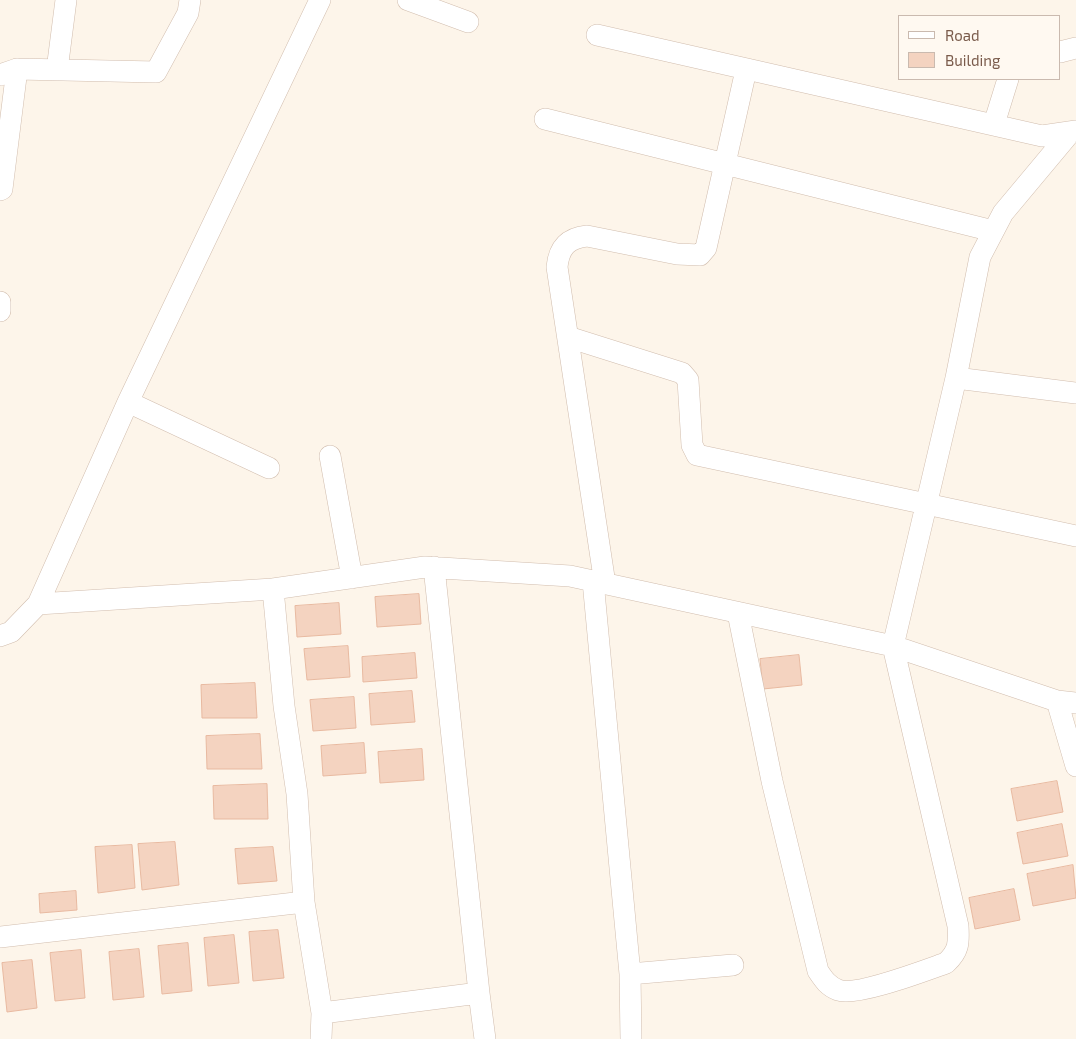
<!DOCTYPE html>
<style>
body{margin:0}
#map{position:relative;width:1076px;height:1039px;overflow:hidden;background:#fdf5ea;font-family:"Exo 2",sans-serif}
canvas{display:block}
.legend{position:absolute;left:898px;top:15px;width:162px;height:65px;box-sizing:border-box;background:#fff9f1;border:1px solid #cabaaf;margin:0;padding:6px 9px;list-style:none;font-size:15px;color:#7a5b4b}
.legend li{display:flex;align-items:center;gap:10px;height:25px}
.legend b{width:25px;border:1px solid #cabaaf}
</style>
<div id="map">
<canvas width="1076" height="1039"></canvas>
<ul class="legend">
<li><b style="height:6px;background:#fff"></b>Road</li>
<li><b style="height:14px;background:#f4d3c0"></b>Building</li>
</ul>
</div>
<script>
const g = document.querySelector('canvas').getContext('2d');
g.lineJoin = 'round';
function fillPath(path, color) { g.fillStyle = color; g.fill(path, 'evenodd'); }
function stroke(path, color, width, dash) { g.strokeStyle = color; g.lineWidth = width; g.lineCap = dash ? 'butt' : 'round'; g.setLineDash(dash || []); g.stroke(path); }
const building = new Path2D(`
 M419,594L421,624L377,627L375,597Z
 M339,603L341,634L297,637L295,606Z
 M348,646L350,677L307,680L304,649Z
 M415,653L417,678L363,682L362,657Z
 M799,655L802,685L763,689L760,659Z
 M255,683L257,718H202L201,685Z
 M412,691L415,722L371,725L369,694Z
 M354,697L356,728L313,731L310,700Z
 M260,734L262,769H207L206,736Z
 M364,743L366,773L323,776L321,746Z
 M422,749L424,780L380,783L378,752Z
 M1057,781L1063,812L1017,821L1011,789Z
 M267,784L268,819H214L213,786Z
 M1062,824L1068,856L1023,864L1017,833Z
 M175,842L179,885L142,890L138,844Z
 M132,845L135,888L98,893L95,847Z
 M273,847L277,881L238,884L235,849Z
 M1073,865L1076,898L1033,906L1027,874Z
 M1014,889L1020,920L975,929L969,898Z
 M76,891L77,910L40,913L39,894Z
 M278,930L284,978L253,981L249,932Z
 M234,935L239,983L208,986L204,938Z
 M188,943L192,991L162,994L158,946Z
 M139,949L144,997L113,1000L109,952Z
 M81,950L85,998L55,1001L50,953Z
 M32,960L37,1008L7,1012L2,963Z`);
const minor = new Path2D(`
 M408,0L468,22
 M597,35L1042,136L1076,131
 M1060,52L1076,48
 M57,70L66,0
 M0,75L17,69L156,72L188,13L190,0
 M545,119L993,231
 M994,124L1008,79
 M0,190L2,189L17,69
 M0,302V311
 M568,337L682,373L688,380L692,445L697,455L1076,536
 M956,378L980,257L1003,213L1069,134
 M128,402L269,468
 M330,456L352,578
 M434,567L479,993
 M593,581L630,974L631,1039
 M605,584L557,267C559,247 568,238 587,236L677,254L700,255L706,248L746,70
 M38,604L273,589
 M738,613L772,781L818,971C824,980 828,986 838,990C856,997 926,970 946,963C959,951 959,943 958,926L893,646L956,378L1076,393
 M0,636L11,632L38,604L128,402L320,0
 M1057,701L1076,766
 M0,937L304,902
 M630,974L733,965
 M322,1013L479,993L485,1039
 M321,1039L322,1013L304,902L297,794L284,706L273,589L425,567L570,576L893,646L1057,701L1076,703`);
fillPath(building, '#f4d3c0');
stroke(building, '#e8b9a0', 1);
stroke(minor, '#d1bdae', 22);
stroke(minor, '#fff', 21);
</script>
